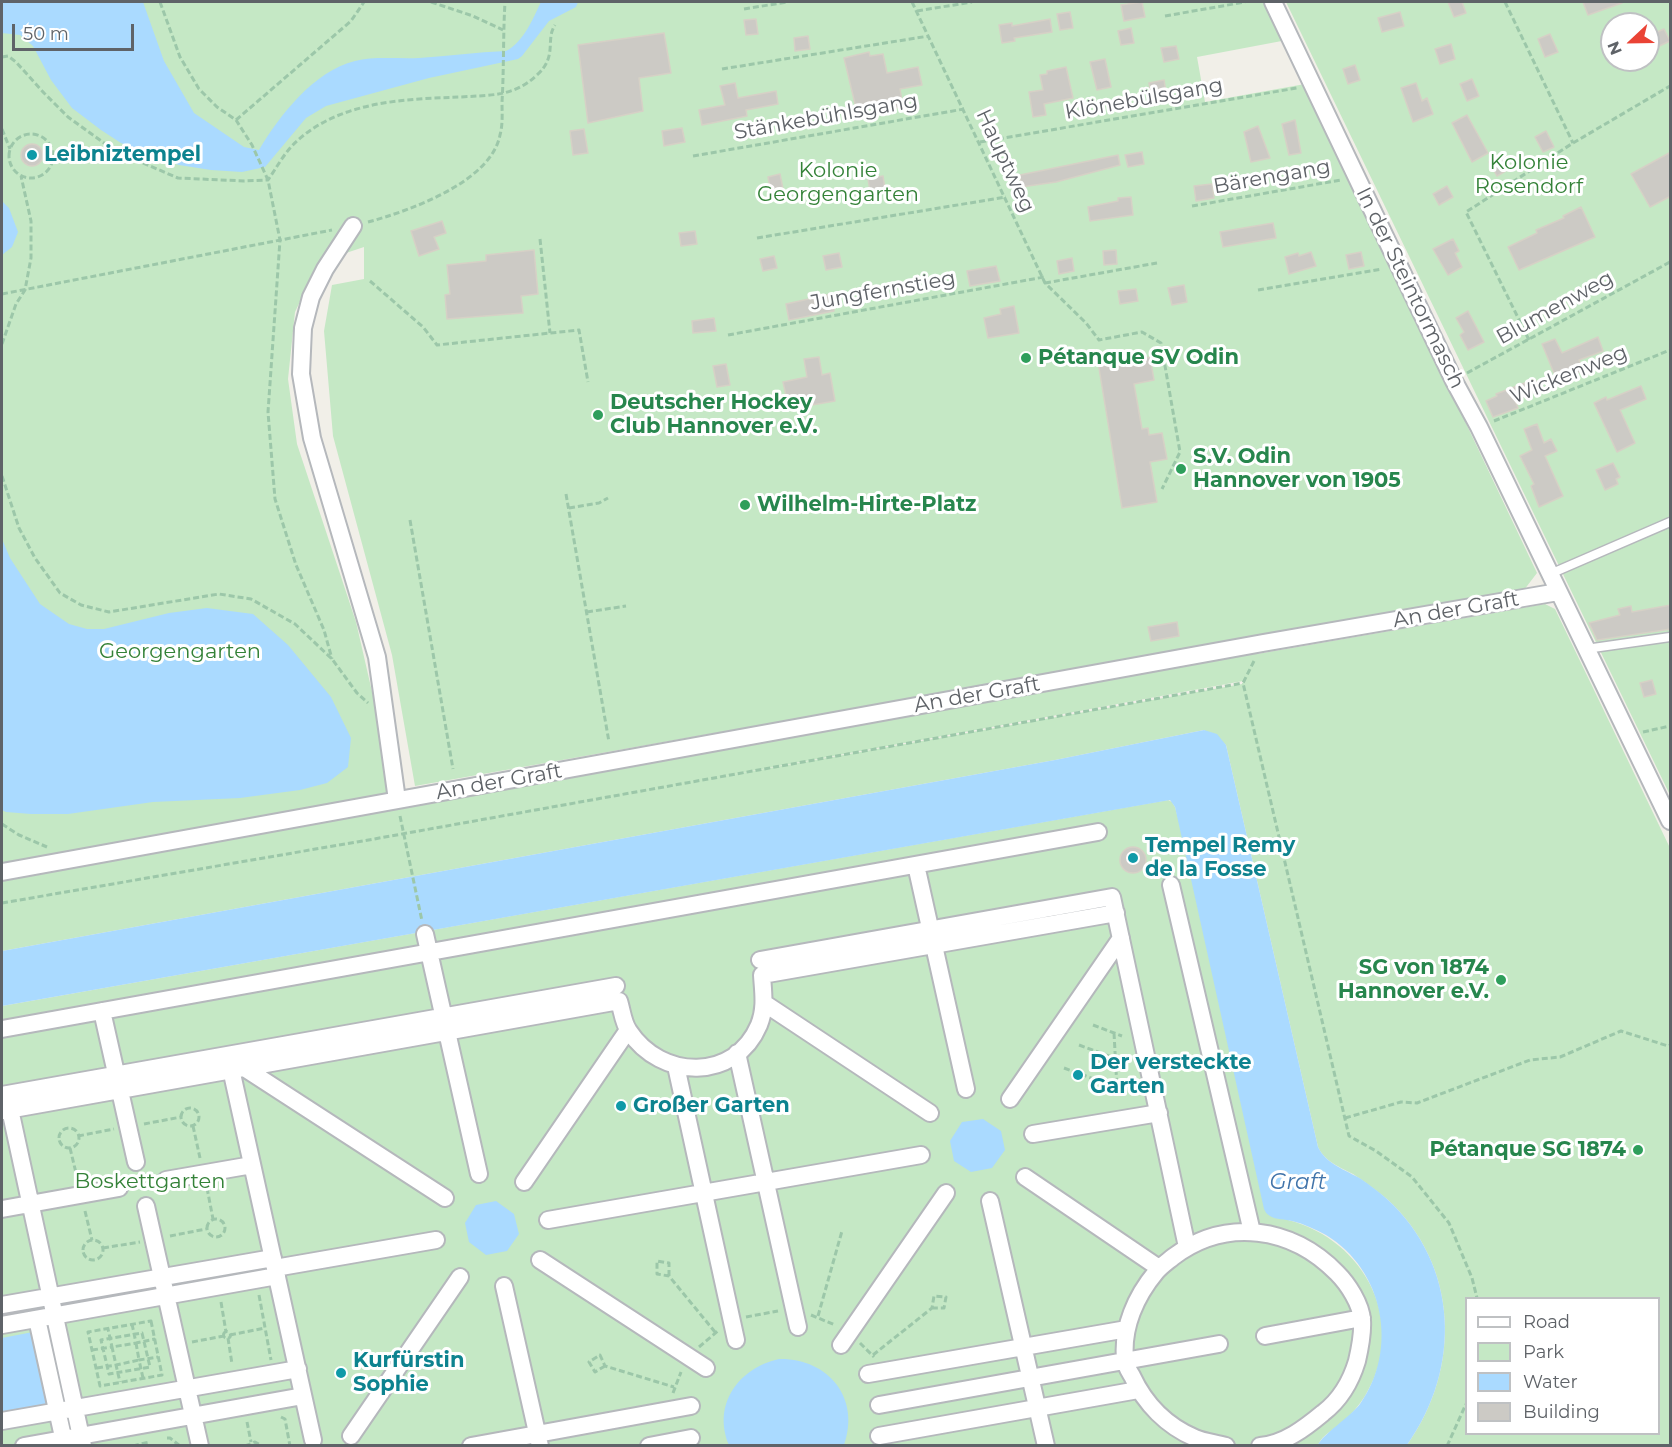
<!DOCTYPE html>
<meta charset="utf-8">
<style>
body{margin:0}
#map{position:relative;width:1672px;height:1447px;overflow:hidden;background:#f1efe8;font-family:Montserrat,sans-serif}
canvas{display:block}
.frame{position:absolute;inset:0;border:3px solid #5f6368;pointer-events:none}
.legend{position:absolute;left:1465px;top:1297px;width:195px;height:138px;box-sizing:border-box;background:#fff;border:2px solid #bfc1c3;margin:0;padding:8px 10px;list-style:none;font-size:18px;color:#5f6368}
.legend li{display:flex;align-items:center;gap:12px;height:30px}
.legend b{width:30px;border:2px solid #bfc1c3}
.north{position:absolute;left:1600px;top:12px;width:60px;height:60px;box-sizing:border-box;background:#fff;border:2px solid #bfc1c3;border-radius:50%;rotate:248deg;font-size:16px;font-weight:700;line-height:24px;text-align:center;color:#5f6368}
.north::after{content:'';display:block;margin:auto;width:21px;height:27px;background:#ea4335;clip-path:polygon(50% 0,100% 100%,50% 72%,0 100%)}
.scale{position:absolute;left:12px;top:24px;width:122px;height:27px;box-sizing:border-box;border:3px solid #5f6368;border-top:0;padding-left:8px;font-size:18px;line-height:21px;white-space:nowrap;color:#5f6368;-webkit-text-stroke:4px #fff;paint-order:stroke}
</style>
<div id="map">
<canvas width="1672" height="1447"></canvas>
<div class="frame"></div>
<ul class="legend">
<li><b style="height:8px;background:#fff"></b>Road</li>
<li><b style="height:16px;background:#c5e8c5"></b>Park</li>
<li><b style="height:16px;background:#aadaff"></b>Water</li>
<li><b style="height:16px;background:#cccac5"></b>Building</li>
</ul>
<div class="north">N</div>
<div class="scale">50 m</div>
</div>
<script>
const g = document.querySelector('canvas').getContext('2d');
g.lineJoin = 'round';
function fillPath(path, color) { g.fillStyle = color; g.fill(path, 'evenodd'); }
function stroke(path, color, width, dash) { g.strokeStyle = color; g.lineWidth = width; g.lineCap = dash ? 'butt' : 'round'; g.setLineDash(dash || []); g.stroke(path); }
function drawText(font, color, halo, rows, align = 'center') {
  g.font = font + ' Montserrat,sans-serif'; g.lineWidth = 6; g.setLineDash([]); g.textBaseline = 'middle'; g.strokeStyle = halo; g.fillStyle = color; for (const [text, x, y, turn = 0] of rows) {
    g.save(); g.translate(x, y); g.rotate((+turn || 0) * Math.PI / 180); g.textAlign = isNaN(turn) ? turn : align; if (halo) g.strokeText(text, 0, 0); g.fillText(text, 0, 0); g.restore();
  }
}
const green = new Path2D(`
 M2,2H1268L1287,40L1197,57L1205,102L1305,84L1537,573L1524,590L415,786L392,655L333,436L324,331L332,285L364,279V247L319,262L295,312L288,379L297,444L356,622L373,696L389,796L2,867Z
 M1286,2H1670V795ZM1612,24H1648V60H1612Z
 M1545,604L1555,609L1670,848V1445H1407C1462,1368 1459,1265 1387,1199C1376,1190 1365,1182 1353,1174C1340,1167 1325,1162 1318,1147L1226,745L1204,730L1055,760L2,951V875L1260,648L1257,654ZM1245,679L1242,684L708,779L1243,681ZM1466,1298H1658V1434H1466Z
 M1168,800L1172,802L1175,807L1288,1220C1366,1240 1409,1325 1365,1396C1359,1405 1352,1414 1344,1421C1336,1429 1322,1434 1318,1445H2V1006Z`);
const water = new Path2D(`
 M2,2H143L164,61L194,113L244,147L259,150C279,116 314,71 355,61C373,56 399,59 419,58C448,56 477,52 506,51C524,42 533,18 541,2H578L576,7L549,21L522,56L518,59L429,78L326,106L306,118L265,167L242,172L211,170L179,165L148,155L121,143L101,130L72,108L51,80L33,46L20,35L2,33Z
 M2,201L9,208L18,232L12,247L2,255Z
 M2,539L10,558L40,604L69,624L87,629H104L169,613L207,608L253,614L288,645L331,697L351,738L348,767L327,783L300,790L240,798L153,802L68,814H31L6,812L2,810Z
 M1204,730L1217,734L1226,745L1318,1147C1326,1164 1346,1170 1361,1179C1370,1185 1379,1192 1387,1199C1459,1265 1462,1368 1407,1445H1318C1322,1435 1350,1417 1360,1404C1399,1349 1384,1270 1326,1235C1315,1229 1304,1224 1292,1221C1285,1219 1276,1220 1270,1216C1266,1213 1266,1213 1264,1209L1175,807L1170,800L2,1006V951L1055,760Z
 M983,1119L1001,1131L1005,1150L992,1168L971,1172L954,1161L950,1141L962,1122Z
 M496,1201L514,1214L519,1234L507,1251L486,1255L469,1242L465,1223L476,1205Z
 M33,1332L50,1407L2,1415V1338Z
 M779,1359C828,1358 861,1398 844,1445H729C712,1404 739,1368 779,1359Z`);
const building = new Path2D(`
 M1142,2L1145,17L1124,21L1121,5Z
 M1448,2H1462L1466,13L1454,17Z
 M1583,2H1622V3L1588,15Z
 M1070,12L1073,28L1060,30L1057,14Z
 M1400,12L1404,26L1382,32L1378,18Z
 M756,19L758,34L746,35L744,20Z
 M1050,19L1052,32L1014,38L1015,41L1002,43L999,25L1012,23V26Z
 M1131,28L1134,43L1121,45L1118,31Z
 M1664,29L1670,41L1655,48L1650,35Z
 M664,33L671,73L639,78L643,111L588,123L578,45Z
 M1550,34L1558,52L1545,57L1538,39Z
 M808,36L810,49L795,51L794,38Z
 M1451,44L1455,59L1440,64L1435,49Z
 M1176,46L1179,59L1164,62L1161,48Z
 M869,52L870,56L883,54L887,73L918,67L922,85L900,89L903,107L887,109L886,103L856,108L844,58Z
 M1105,59L1111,87L1097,90L1090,62Z
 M1355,65L1360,80L1348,84L1343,69Z
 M1066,67L1073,98L1044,104L1046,115L1033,117L1029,92L1043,90L1040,75L1047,74V71Z
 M1472,79L1479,96L1467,101L1460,84Z
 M1164,80L1166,92L1151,95L1149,83Z
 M735,83L738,98L776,91L778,104L746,110L747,116L702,125L699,110L725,105L720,86Z
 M1416,83L1422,101L1427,98L1433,114L1413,122L1401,88Z
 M1467,115L1488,153L1472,162L1452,123Z
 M1295,120L1301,153L1289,155L1282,124Z
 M1258,126L1270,158L1251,162L1244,132Z
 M682,128L685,142L664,146L662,131Z
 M584,129L588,153L573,155L570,131Z
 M1546,131L1554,147L1543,152L1535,137Z
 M21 155a11 11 0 1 1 22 0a11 11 0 1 1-22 0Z
 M1142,152L1144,164L1128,167L1125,155Z
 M1671,152V196L1650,207L1631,174Z
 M1118,155L1120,165L1056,182L1021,187L1020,175Z
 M1502,155L1509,169L1497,176L1489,162Z
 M780,174L783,189L771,192L768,177Z
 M883,176L885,189L870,191L868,179Z
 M1212,184L1214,198L1196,201L1194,186Z
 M1447,186L1453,197L1439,205L1433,194Z
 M1131,197L1133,215L1090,221L1088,207L1118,201V198Z
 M1581,207L1595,237L1519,270L1508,247L1537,233L1536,230L1564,218L1563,216Z
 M442,221L446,233L434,237L439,249L419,256L411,231Z
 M1273,223L1276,238L1223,247L1220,232Z
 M695,231L697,244L681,246L679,233Z
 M1453,239L1459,251L1455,253L1462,267L1448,275L1433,249Z
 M534,250L538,294L521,296L523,313L447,319L445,295L450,294L447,265L486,261V255Z
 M1116,250L1117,264L1104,265L1103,251Z
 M1311,252L1316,266L1289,274L1285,257L1298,253L1299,256Z
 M1361,252L1364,266L1349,269L1346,255Z
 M839,253L842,267L826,270L823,256Z
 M774,256L777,268L763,271L760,259Z
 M1072,258L1074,271L1059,274L1057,261Z
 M996,266L1000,281L970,286L967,271Z
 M1184,285L1187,302L1172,305L1168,288Z
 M1136,289L1138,301L1120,304L1118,291Z
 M831,294L834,311L789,320L786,304Z
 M1014,306L1019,333L988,338L984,318L1001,314L1000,309Z
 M1468,311L1484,342L1468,350L1460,335L1464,332L1456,318Z
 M714,318L716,331L693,333L692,321Z
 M1598,337L1603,351L1579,360L1583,371L1568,376L1567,373L1556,378L1542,344L1555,339L1562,353Z
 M1129,356L1130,361L1150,357L1154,380L1134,384L1142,429L1148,428L1149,435L1162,433L1167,459L1150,462L1157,502L1122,508L1098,362Z
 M819,357L822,375L830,373L835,401L789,409L783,382L807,377L804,359Z
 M726,364L730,385L717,387L713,366Z
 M1535,379L1540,390L1515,400L1518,408L1493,417L1486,401L1497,396L1496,394Z
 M1641,386L1646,399L1620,410L1635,443L1617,452L1594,403L1606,397L1607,400Z
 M1537,424L1544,443L1551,439L1557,451L1545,456L1563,496L1539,507L1531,486L1534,484L1520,456L1532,450L1524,429Z
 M1613,463L1620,477L1616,479L1618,484L1605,490L1596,470Z
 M1671,605V629L1597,640L1589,623L1620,615L1618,609L1631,606L1632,612Z
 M1177,622L1179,636L1151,641L1148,627Z
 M1652,680L1656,694L1644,697L1640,683Z
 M1120 860a13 13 0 1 1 26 0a13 13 0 1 1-26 0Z`);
const path = new Path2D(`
 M160,2L180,57L199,89L217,107L236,120L252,145L268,180L280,240L268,412L275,499L296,565L324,630L332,659
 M431,2L473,16L503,30
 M912,2L1045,283L1086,323L1099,340L1142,332L1161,343L1180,452L1162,489
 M1505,2L1573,143
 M744,9L787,2
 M917,11L972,2
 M1165,16L1245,2
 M2,57L8,56L16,62L44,93L68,117L115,151L178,178L244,181L268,180C277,167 286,150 298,140C342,101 405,99 460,97C490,95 514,97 537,75C558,56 545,40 555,25
 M722,69L929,36
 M236,120L351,21L364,2
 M2,129L10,149
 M9 156a22 22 0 1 1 44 0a22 22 0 1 1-44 0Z
 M980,142L1297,88
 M693,156L964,109
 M1192,206L1341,180
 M368,222C409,211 491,182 500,135C503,124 502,113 502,102C504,69 503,35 505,2
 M757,238L1006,197
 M540,239L550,333
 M370,281L423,327L437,345L579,330L588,382
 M1045,283L1157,263
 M1258,290L1382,269
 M2,294L332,230
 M728,335L1044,277
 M1529,340L1466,212L1573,143L1670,86
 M2,344L16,304L25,290L31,258V221L21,176
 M1467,373L1670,262
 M1494,421L1670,350
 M2,476L19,528L35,558L60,593L81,605L109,612L219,594L251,599L295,624L332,659L357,693L368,703
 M566,494L609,742
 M569,508L599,503L608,498
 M410,520L453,769
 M587,612L626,606
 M1254,661L1243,683L1349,1136L1376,1151L1412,1177L1449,1223L1472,1278L1477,1298
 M1643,732L1670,726
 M400,816L422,921
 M2,824L19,835L47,847
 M2,903L374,839L1243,683
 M1093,1025L1122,1036
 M1114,1033L1117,1088
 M1079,1045L1128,1063
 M1064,1068L1124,1090
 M181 1117a9 9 0 1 1 18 0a9 9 0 1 1-18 0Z
 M1345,1118L1401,1102L1417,1103L1530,1060L1560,1057L1621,1031L1668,1046L1670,1045
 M144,1124L181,1117
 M193,1126L200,1158
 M59 1138a10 10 0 1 1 20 0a10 10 0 1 1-20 0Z
 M78,1136L114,1129
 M70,1148L78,1181
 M207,1188L213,1219
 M85,1211L92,1240
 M207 1228a9 9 0 1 1 18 0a9 9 0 1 1-18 0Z
 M170,1236L206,1229
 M83 1250a10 10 0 1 1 20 0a10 10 0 1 1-20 0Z
 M103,1248L140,1242
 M669,1276V1263L657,1261V1274L669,1276L715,1332
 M259,1295L271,1360
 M221,1302L226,1332
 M811,1315L835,1325
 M818,1316L842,1231
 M746,1317L778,1311
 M151,1321L162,1375L100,1386L88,1332Z
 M132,1324L136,1343L155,1339
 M223.5 1335a3.5 3.5 0 1 1 7 0a3.5 3.5 0 1 1-7 0Z
 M142,1333L150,1367L109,1374L101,1340Z
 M230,1335L265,1328
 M228,1338L232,1364
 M192,1342L224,1336
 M136,1343L139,1360L116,1365L112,1347Z
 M860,1343L874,1357
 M699,1347L719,1330
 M92,1350L112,1347L108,1329
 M873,1355L932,1308L934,1296L946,1297L944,1308H932
 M605,1366L595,1372L589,1362L600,1355L605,1366L674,1387
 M97,1368L116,1365L120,1382
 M143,1378L139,1360L158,1357
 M673,1393L681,1372
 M281,1417L285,1419L290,1446
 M247,1422L251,1442
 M167,1438H170L180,1446
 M133,1446L149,1442
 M245,1446L255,1442L262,1446
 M1447,1446L1466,1404`);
const lane = new Path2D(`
 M1550,574L1670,522
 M1586,649L1670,637`);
const street = new Path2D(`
 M1273,2L1454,381L1479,427L1670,821
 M353,226L325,269L311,297L303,328L301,374L312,438L377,657L397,800
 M916,865L966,1089
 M2,872L1263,643L1558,592
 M1171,885L1252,1232
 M425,934L479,1174
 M760,960L1112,897L1187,1247
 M764,1003L930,1113
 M102,1011L136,1162
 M2,1029L1098,832
 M737,1053L798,1327
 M229,1060L313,1440
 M676,1066L736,1340
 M246,1069L445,1198
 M2,1095L616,986
 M1010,1099L1121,938
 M8,1100L83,1446
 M2,1111L619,1001C622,1010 623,1023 629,1031C661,1080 735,1082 759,1025C766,1008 763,992 762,975L1116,913
 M1033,1134L1159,1113
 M1025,1177L1159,1268
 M166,1180L252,1165
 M524,1182L628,1030
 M990,1201L1046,1446
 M146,1206L200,1446
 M2,1209L119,1188
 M548,1220L921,1155
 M540,1260L706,1368
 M275,1268L436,1240
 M504,1286L540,1446
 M2,1305L273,1258
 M37,1319L65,1446
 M2,1325L277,1276
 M1265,1336L1362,1318
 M841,1345L946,1193
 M868,1374L1127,1329
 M879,1405L1219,1344
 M2,1421L298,1369
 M351,1436L460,1277
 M879,1436L1138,1390
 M24,1446L303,1396
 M471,1446L691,1406
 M649,1446L691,1438
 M1226,1446C1216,1443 1204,1442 1195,1438C1167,1426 1145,1404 1132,1376C1129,1371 1125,1365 1125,1359C1122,1327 1136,1296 1156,1272C1161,1266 1167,1262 1173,1257C1226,1217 1292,1227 1337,1273C1348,1284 1361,1304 1362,1320C1363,1334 1360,1348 1357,1361C1351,1381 1340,1400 1323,1413C1305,1428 1284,1444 1260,1446`);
const markers = [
 [32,155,6,"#0f9aa8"],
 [1026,358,6,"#2e9e5b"],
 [598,415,6,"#2e9e5b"],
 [1181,469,6,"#2e9e5b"],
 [745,505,6,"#2e9e5b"],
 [1133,858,6,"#0f9aa8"],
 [1501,980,6,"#2e9e5b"],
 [1078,1075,6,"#0f9aa8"],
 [621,1106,6,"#0f9aa8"],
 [1638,1150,6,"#2e9e5b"],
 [341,1373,6,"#0f9aa8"]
];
const streetNames = [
 ["Klönebülsgang",1144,99,-10],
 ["Stänkebühlsgang",826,117,-10],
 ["Hauptweg",1005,161,65],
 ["Bärengang",1272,177,-10],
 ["In der Steintormasch",1410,288,64],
 ["Jungfernstieg",883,291,-10],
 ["Blumenweg",1555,308,-29],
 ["Wickenweg",1569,375,-22],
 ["An der Graft",1456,610,-10],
 ["An der Graft",977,695,-10],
 ["An der Graft",499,782,-10]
];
const cultureNames = [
 ["Leibniztempel",44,155],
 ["Tempel Remy",1145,846],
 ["de la Fosse",1145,870],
 ["Der versteckte",1090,1063],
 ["Garten",1090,1087],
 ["Großer Garten",633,1106],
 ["Kurfürstin",353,1361],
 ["Sophie",353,1385]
];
const parkNames = [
 ["Kolonie",1529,163],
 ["Rosendorf",1529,187],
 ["Kolonie",838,171],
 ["Georgengarten",838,195],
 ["Georgengarten",180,652],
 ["Boskettgarten",150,1182]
];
const leisureNames = [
 ["Pétanque SV Odin",1038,358],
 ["Deutscher Hockey",610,403],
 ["Club Hannover e.V.",610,427],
 ["S.V. Odin",1193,457],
 ["Hannover von 1905",1193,481],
 ["Wilhelm-Hirte-Platz",757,505],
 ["SG von 1874",1489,968,"right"],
 ["Hannover e.V.",1489,992,"right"],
 ["Pétanque SG 1874",1626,1150,"right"]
];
const waterNames = [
 ["Graft",1298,1183]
];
fillPath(green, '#c5e8c5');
fillPath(water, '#aadaff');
fillPath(building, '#cccac5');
stroke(building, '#d6d1c6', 1.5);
stroke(lane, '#b5b8bc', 11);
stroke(street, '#b5b8bc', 20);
stroke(path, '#9cc7a9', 3, [6, 3]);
stroke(lane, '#fff', 8);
stroke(street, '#fff', 16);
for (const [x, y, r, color] of markers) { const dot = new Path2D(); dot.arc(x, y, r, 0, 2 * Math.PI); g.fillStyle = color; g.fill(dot); stroke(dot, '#fff', 2); }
drawText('21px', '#5f6368', '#fff', streetNames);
drawText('bold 21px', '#0d838f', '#fff', cultureNames, 'left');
drawText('21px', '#348238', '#fff', parkNames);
drawText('bold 21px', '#27864d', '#fff', leisureNames, 'left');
drawText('italic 22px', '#4174aa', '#fff', waterNames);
</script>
